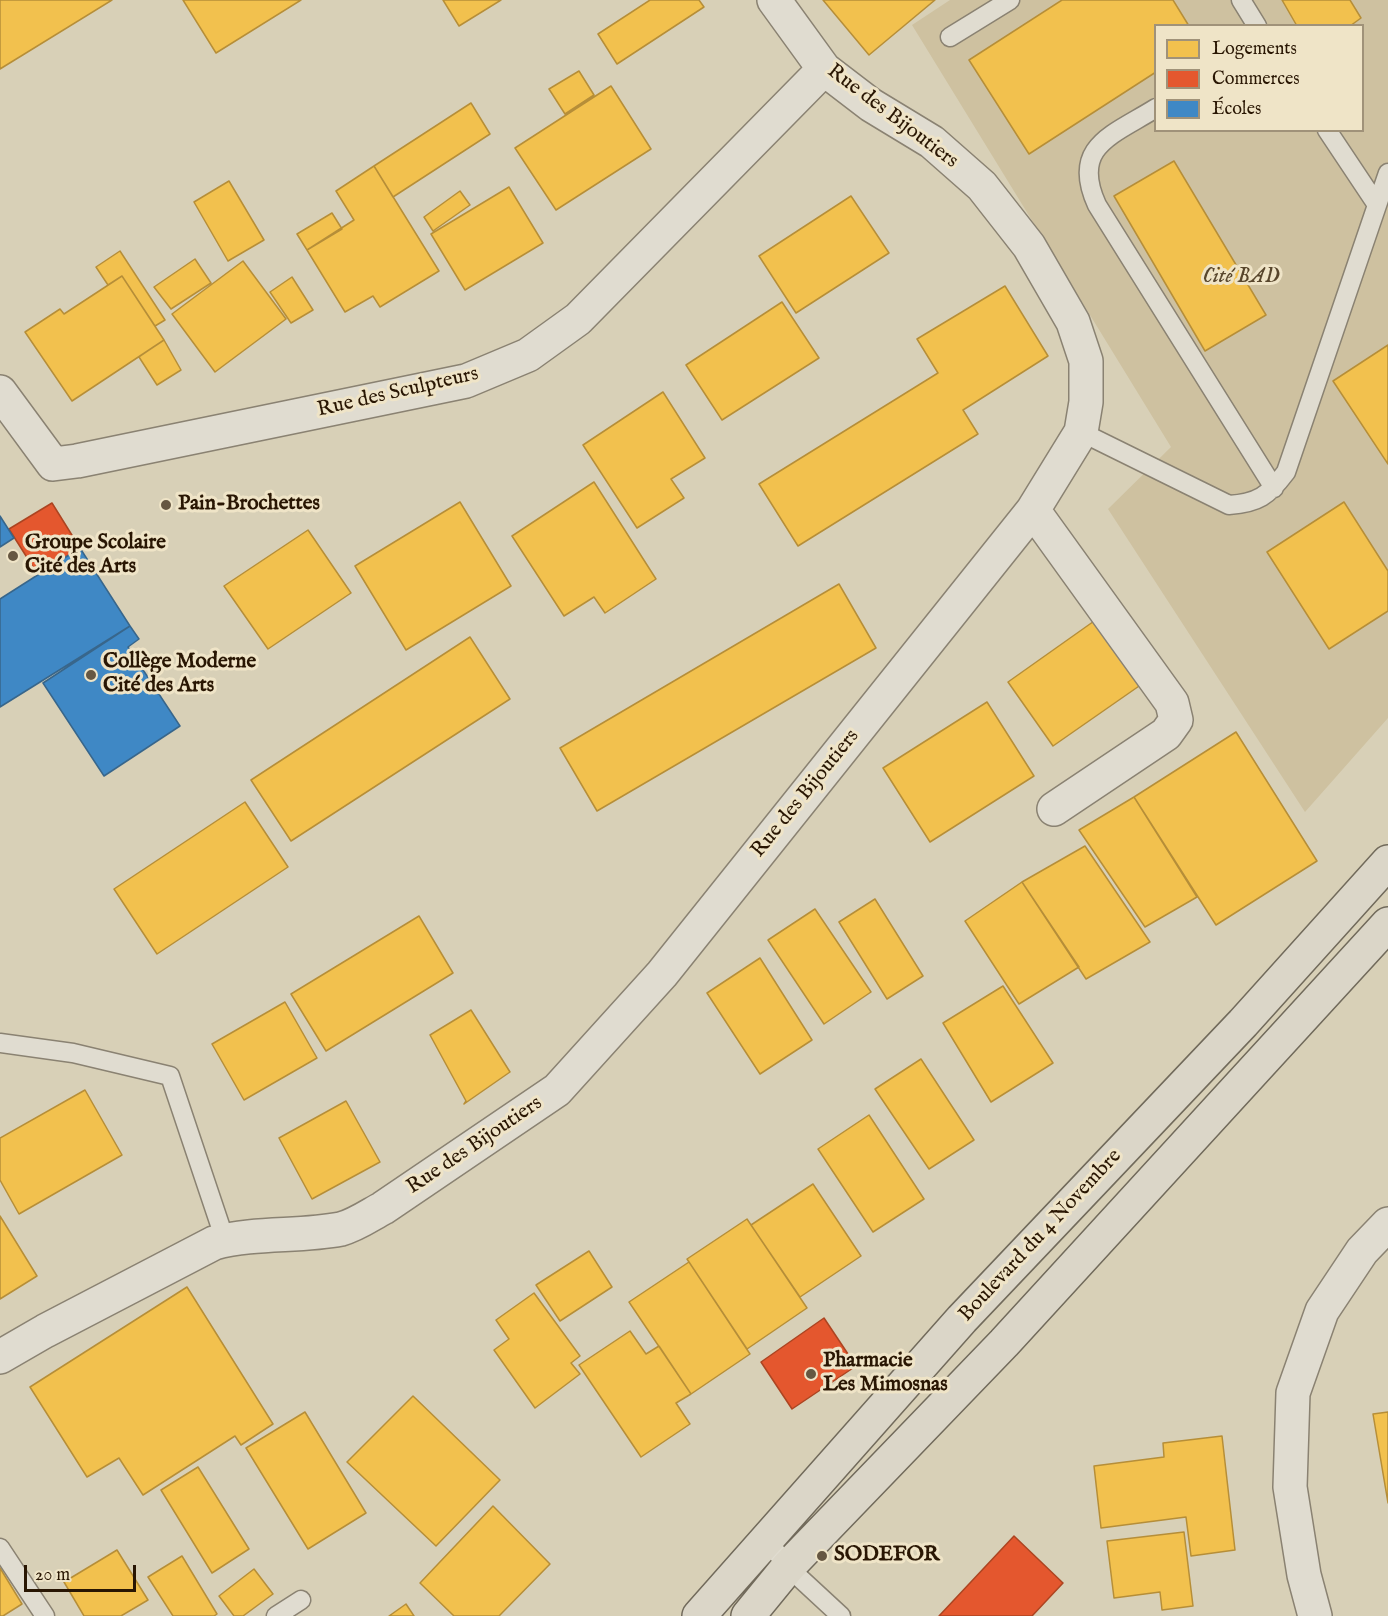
<!DOCTYPE html>
<meta charset="utf-8">
<style>
body{margin:0}
#map{position:relative;width:1388px;height:1616px;overflow:hidden;background:#d8d0b7;font-family:"IM FELL English",serif}
canvas{display:block}
.legend{position:absolute;left:1154px;top:24px;width:210px;height:108px;box-sizing:border-box;background:#efe4c7;border:2px solid #a09279;margin:0;padding:8px 10px;list-style:none;font-size:18px;color:#291603}
.legend li{display:flex;align-items:center;gap:12px;height:30px}
.legend b{width:30px;border:2px solid #a09279}
.scale{position:absolute;left:24px;top:1565px;width:112px;height:27px;box-sizing:border-box;border:3px solid #291603;border-top:0;padding-left:8px;font-size:18px;line-height:21px;white-space:nowrap;color:#291603;-webkit-text-stroke:4px #efe4c7;paint-order:stroke}
</style>
<div id="map">
<canvas width="1388" height="1616"></canvas>
<ul class="legend">
<li><b style="height:16px;background:#f2c14e"></b>Logements</li>
<li><b style="height:16px;background:#e4572e"></b>Commerces</li>
<li><b style="height:16px;background:#3f88c5"></b>Écoles</li>
</ul>
<div class="scale">20 m</div>
</div>
<script>
const g = document.querySelector('canvas').getContext('2d');
g.lineJoin = 'round';
function fillPath(path, color) { g.fillStyle = color; g.fill(path, 'evenodd'); }
function stroke(path, color, width, dash) { g.strokeStyle = color; g.lineWidth = width; g.lineCap = dash ? 'butt' : 'round'; g.setLineDash(dash || []); g.stroke(path); }
function drawText(font, color, halo, rows, align = 'center') {
  g.font = font + ' "IM FELL English",serif'; g.lineWidth = 6; g.setLineDash([]); g.textBaseline = 'middle'; g.strokeStyle = halo; g.fillStyle = color; for (const [text, x, y, turn = 0] of rows) {
    g.save(); g.translate(x, y); g.rotate((+turn || 0) * Math.PI / 180); g.textAlign = isNaN(turn) ? turn : align; if (halo) g.strokeText(text, 0, 0); g.fillText(text, 0, 0); g.restore();
  }
}
const green = new Path2D(`
 M950,0H1388V718L1305,812L1108,509L1171,447L912,25ZM1156,26H1362V130H1156Z`);
const homes = new Path2D(`
 M0,0H112L0,69Z
 M183,0H301L216,53Z
 M443,0H501L459,26Z
 M650,0H699L704,7L617,64L598,34Z
 M823,0H935L869,55Z
 M1062,0H1173L1189,26H1156V72L1029,154L969,60Z
 M1282,0H1350L1361,18L1350,26H1297Z
 M579,71L594,95L565,114L549,89Z
 M611,86L651,149L556,210L515,148Z
 M471,103L490,134L393,197L374,166Z
 M1174,161L1266,315L1205,351L1114,196Z
 M374,166L439,271L380,307L373,296L345,312L307,250L354,220L336,191Z
 M229,181L264,240L228,261L194,202Z
 M509,187L543,243L465,290L431,234Z
 M460,191L470,205L433,231L424,217Z
 M851,196L889,253L796,313L759,256Z
 M332,213L342,229L307,250L297,234Z
 M120,251L165,320L155,326L122,276L108,285L96,267Z
 M195,259L211,283L171,309L154,287Z
 M243,261L286,319L215,372L172,314Z
 M122,276L164,340L72,401L25,332L60,309L64,314Z
 M292,277L313,310L291,323L270,292Z
 M1005,286L1048,356L963,410L978,434L798,546L759,484L938,373L917,339Z
 M782,302L819,358L722,420L686,365Z
 M164,340L181,370L157,385L139,357Z
 M1388,345V464L1333,381Z
 M663,392L705,458L671,479L684,498L637,528L583,445Z
 M594,482L656,579L605,613L594,597L564,616L512,536Z
 M460,502L511,586L406,650L355,566Z
 M1344,502L1388,571V611L1329,649L1267,552Z
 M308,530L351,593L268,649L224,586Z
 M839,584L876,648L597,811L560,748Z
 M1097,619L1142,684L1053,746L1008,682Z
 M470,637L510,699L291,841L251,780Z
 M987,702L1034,776L930,842L883,768Z
 M1236,732L1317,861L1216,925L1134,797Z
 M1134,797L1197,897L1145,927L1079,830Z
 M245,802L288,867L157,954L114,889Z
 M1085,846L1150,942L1086,979L1022,882Z
 M1022,882L1079,967L1019,1004L965,921Z
 M875,899L923,976L887,999L839,922Z
 M815,909L871,992L824,1024L768,940Z
 M419,916L453,973L326,1051L291,994Z
 M760,958L812,1040L760,1074L707,993Z
 M1003,986L1053,1063L991,1102L943,1023Z
 M285,1002L317,1058L244,1100L212,1044Z
 M471,1010L510,1072L464,1104L466,1101L430,1035Z
 M921,1059L974,1140L929,1169L875,1089Z
 M85,1090L122,1155L19,1214L0,1180V1138Z
 M346,1101L380,1162L312,1199L279,1138Z
 M869,1115L924,1199L873,1232L818,1149Z
 M813,1184L861,1256L800,1297L751,1225Z
 M0,1216L37,1276L0,1299Z
 M747,1219L807,1308L747,1349L687,1259Z
 M589,1251L612,1287L560,1321L536,1285Z
 M689,1262L750,1354L691,1394L629,1302Z
 M187,1287L273,1424L241,1445L235,1436L143,1495L119,1458L87,1477L30,1387Z
 M534,1293L580,1356L571,1363L580,1374L535,1408L494,1350L509,1339L496,1320Z
 M630,1331L646,1354L659,1346L691,1394L676,1403L690,1424L641,1457L579,1365Z
 M413,1396L500,1480L436,1546L347,1462Z
 M305,1412L366,1513L308,1549L246,1448Z
 M1388,1412V1503L1373,1414Z
 M1222,1436L1235,1550L1191,1556L1186,1517L1101,1528L1094,1466L1164,1457L1163,1443Z
 M198,1467L249,1549L212,1573L161,1490Z
 M493,1506L550,1564L499,1616H454L420,1583Z
 M1184,1532L1193,1606L1162,1610L1160,1592L1114,1598L1107,1541Z
 M117,1550L148,1600L121,1616H84L64,1582Z
 M182,1556L217,1614L214,1616H173L148,1577Z
 M0,1568L22,1604L3,1616H0Z
 M254,1569L273,1594L243,1616H234L219,1596Z
 M406,1604L414,1616H389Z`);
const shops = new Path2D(`
 M52,503L80,548L38,575L9,529Z
 M824,1318L856,1366L792,1409L761,1362Z
 M1014,1536L1063,1583L1032,1616H939Z`);
const schools = new Path2D(`
 M0,516L14,538L0,547Z
 M80,548L130,626L0,707V599Z
 M130,626L139,639L128,647L180,726L104,776L43,683Z`);
const service = new Path2D(`
 M1241,0L1257,26
 M950,37L1010,0
 M1156,108C1113,135 1070,146 1097,205L1274,488
 M1327,130L1377,205
 M1081,432L1229,505C1258,503 1268,496 1286,472L1388,173
 M0,1043L73,1053L170,1076L225,1240
 M767,1540L788,1567L841,1616
 M0,1548L45,1616
 M276,1616L301,1600`);
const minor = new Path2D(`
 M0,392L53,464L77,461L466,381L528,355L578,319L824,69
 M1033,510L1172,703L1176,720L1166,734L1054,809
 M0,1357L45,1331L214,1243C256,1232 300,1237 341,1229C356,1225 370,1215 383,1208L557,1090L662,974L1033,510L1081,432L1086,402V361L1073,322L1029,246L982,186L932,142L871,105L824,69L774,0
 M1315,1616L1304,1575L1290,1487L1293,1393L1322,1311L1362,1251L1388,1224`);
const primary = new Path2D(`
 M699,1616L962,1319L1243,1023L1388,862
 M748,1616L788,1567L1004,1343L1388,924`);
const markers = [
 [166,505,6,"#665742"],
 [13,556,6,"#665742"],
 [91,675,6,"#665742"],
 [811,1374,6,"#665742"],
 [822,1556,6,"#665742"]
];
const streetNames = [
 ["Rue des Bijoutiers",892,117,37],
 ["Rue des Sculpteurs",398,393,-13],
 ["Rue des Bijoutiers",806,794,-51],
 ["Rue des Bijoutiers",475,1146,-34],
 ["Boulevard du 4 Novembre",1041,1236,-47]
];
const parkNames = [
 ["Cité BAD",1241,278]
];
const poiNames = [
 ["Pain-Brochettes",178,505],
 ["Groupe Scolaire",25,544],
 ["Cité des Arts",25,568],
 ["Collège Moderne",103,663],
 ["Cité des Arts",103,687],
 ["Pharmacie",823,1362],
 ["Les Mimosnas",823,1386],
 ["SODEFOR",834,1556]
];
fillPath(green, '#cec1a0');
fillPath(homes, '#f2c14e');
stroke(homes, '#b68e38', 1.5);
fillPath(shops, '#e4572e');
stroke(shops, '#ac4421', 1.5);
fillPath(schools, '#3f88c5');
stroke(schools, '#38668b', 1.5);
stroke(service, '#8a8272', 21);
stroke(minor, '#8a8272', 36);
stroke(primary, '#716a5b', 36);
stroke(service, '#e0dcd0', 18);
stroke(minor, '#e0dcd0', 33);
stroke(primary, '#dbd6c8', 33);
for (const [x, y, r, color] of markers) { const dot = new Path2D(); dot.arc(x, y, r, 0, 2 * Math.PI); g.fillStyle = color; g.fill(dot); stroke(dot, '#efe4c7', 2); }
drawText('21px', '#291603', '#efe4c7', streetNames);
drawText('italic 21px', '#58462c', '#efe4c7', parkNames);
drawText('bold 21px', '#291603', '#efe4c7', poiNames, 'left');
</script>
